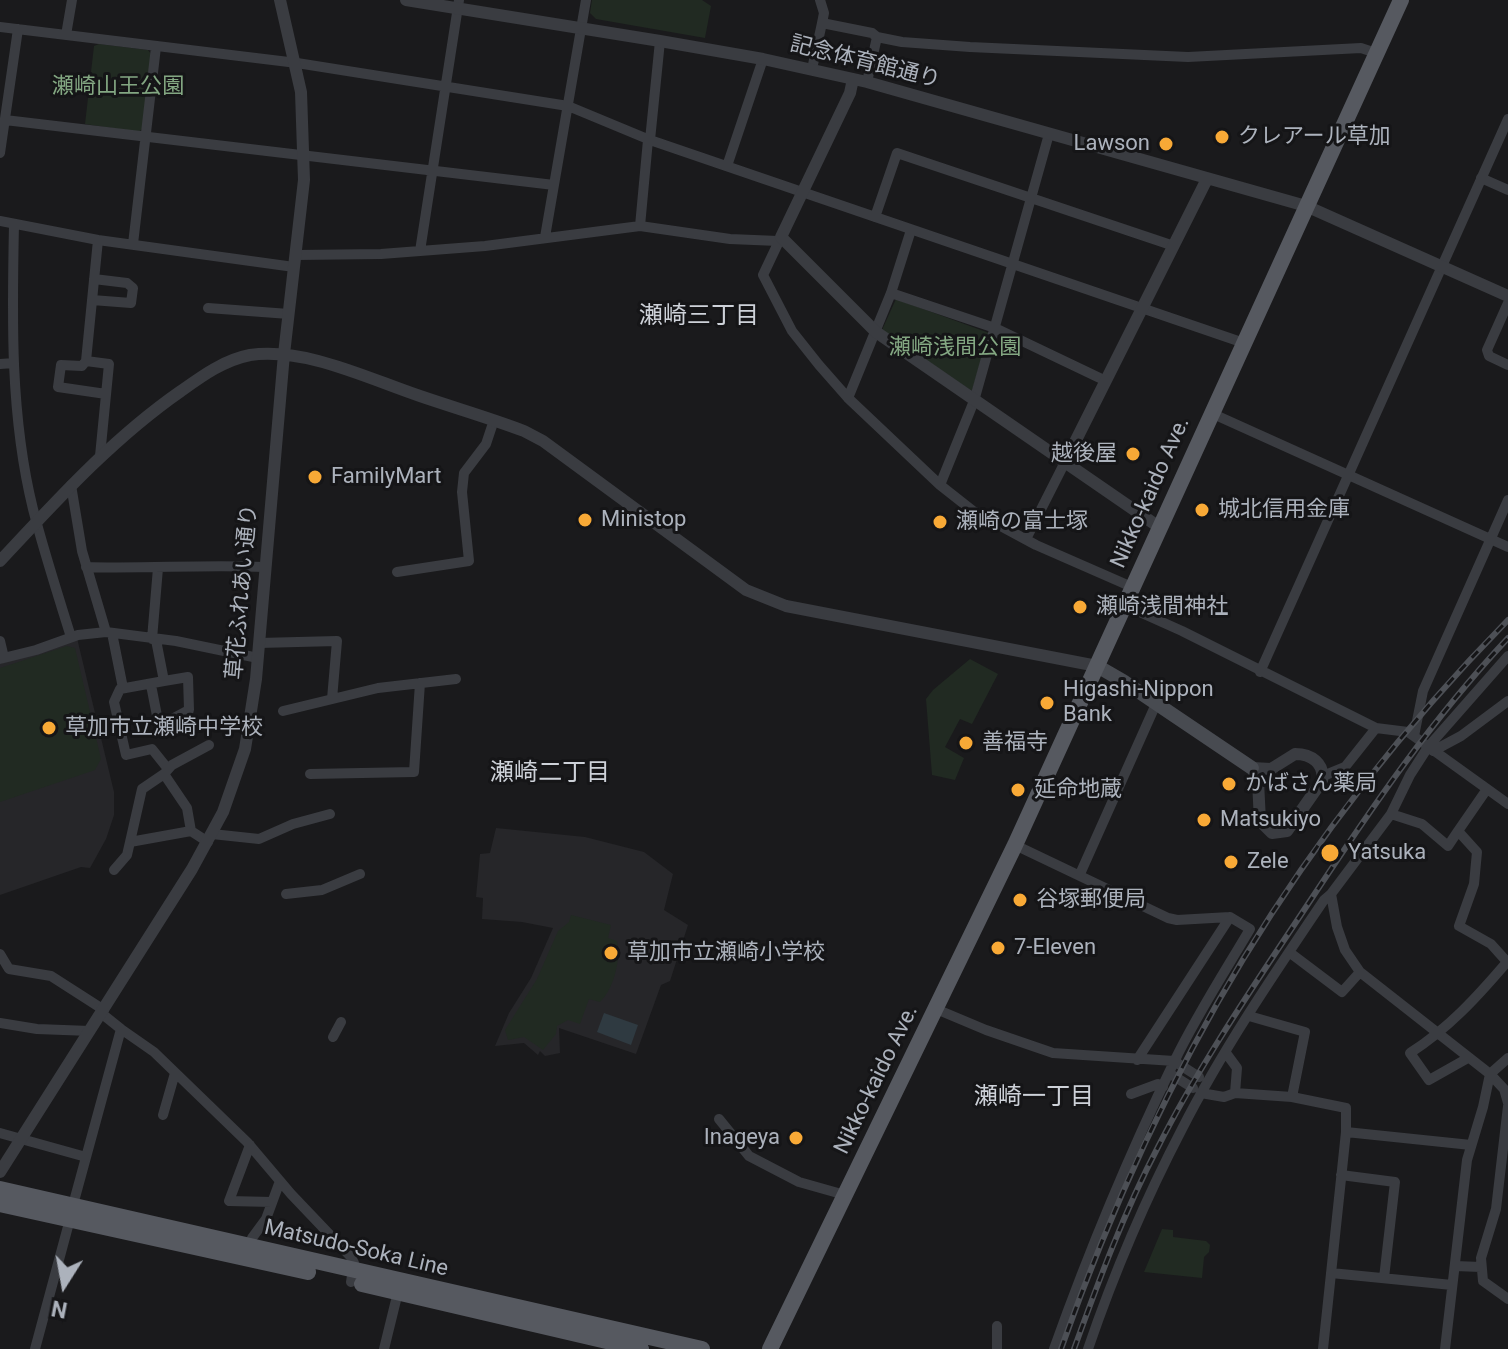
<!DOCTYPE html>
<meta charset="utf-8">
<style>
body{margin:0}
#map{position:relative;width:1508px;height:1349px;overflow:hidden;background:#1a1a1c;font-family:Roboto,sans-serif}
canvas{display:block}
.north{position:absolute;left:24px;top:1245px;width:80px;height:80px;-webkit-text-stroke:6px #151517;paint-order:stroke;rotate:191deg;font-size:22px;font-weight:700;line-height:32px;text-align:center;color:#acb2bc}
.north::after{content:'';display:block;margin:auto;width:28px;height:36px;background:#acb2bc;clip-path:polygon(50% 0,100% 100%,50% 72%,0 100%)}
</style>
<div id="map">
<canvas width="1508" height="1349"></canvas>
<div class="north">N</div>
</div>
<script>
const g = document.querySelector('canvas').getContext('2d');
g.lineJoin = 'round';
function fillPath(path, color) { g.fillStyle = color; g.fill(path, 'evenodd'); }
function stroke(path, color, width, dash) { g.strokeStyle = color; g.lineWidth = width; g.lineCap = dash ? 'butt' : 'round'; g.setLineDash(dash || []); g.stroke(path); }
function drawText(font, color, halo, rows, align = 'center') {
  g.font = font + ' Roboto,"Noto Sans JP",sans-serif'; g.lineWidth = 6; g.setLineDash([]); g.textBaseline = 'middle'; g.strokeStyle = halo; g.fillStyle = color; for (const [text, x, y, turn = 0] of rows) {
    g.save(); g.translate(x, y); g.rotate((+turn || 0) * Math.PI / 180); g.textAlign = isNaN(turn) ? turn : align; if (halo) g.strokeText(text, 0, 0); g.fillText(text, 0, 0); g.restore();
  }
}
const built = new Path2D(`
 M77,638L114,792V815L106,839L90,868L81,867L0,895V664Z
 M496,828L585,837L644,852L673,874L664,910L688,925L670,981L661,985L636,1054L559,1028L560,1053L545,1056L540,1051L538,1055L524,1043L495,1046L509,1013L531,978L553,928L522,922L482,919L483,898L476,897L480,854L490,853Z`);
const green = new Path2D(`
 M592,0H702L711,6L705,38L596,19L590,13Z
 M99,44L148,50L151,54L143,128L139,132L85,124L94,46Z
 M896,299L989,333L972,391L882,330Z
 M67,646L75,648L101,759L95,770L0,802V668Z
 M970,659L998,674L972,724L960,719L945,747L964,758L955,780L932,775L926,699L933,690Z
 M571,915L611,925L608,938L617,941C621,959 614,989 600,1002L589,999L580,1024L568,1020L557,1026L556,1034L543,1050L524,1037L508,1040L505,1030L537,979L558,931L569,922Z
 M1162,1229L1173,1230V1237L1206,1241L1210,1245L1209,1252L1204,1257L1202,1278L1144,1272Z`);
const water = new Path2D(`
 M604,1013L638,1025L631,1045L597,1032Z`);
const minor = new Path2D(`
 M820,0L824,13L822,23
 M0,27L297,63L568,106L650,140L1244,343
 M66,35L72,0
 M877,37L902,42L970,47L1188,57L1361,48L1376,53
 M812,69L822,23L872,33L877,37L867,82
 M5,120L554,185
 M648,140L640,226L730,239L778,241
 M650,140L660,41
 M0,153L18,29
 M727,166L763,59
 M1481,178L1508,190
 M875,217L897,153L1174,246
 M0,221L98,240L294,267
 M14,224C12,318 10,416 33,509C44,552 58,595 71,637
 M545,237L586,0
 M781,237L763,275L792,331L819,365L848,398L940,485L973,511L1036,545L1132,587
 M98,240L86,361L109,364L100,456
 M133,244L156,47
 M420,251L459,0
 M296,255L381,254L485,246L640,226
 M891,293L995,328L1106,381
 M92,300L131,303L133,288L127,283L94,279
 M1508,303L1487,350L1489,356L1508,365
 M208,308L289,314
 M86,361L82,366L61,365L58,387L106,394
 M0,364L14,363
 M848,398L891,293L911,230
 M1211,413L1508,547
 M71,485L82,551L106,632
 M940,485L974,401L1049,134
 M1026,539L1064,464
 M86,567C146,569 205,564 265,567
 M397,572L469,561L462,492L464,473L486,444L494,420
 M1124,605L1182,631L1376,728L1408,732L1508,804
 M112,633L123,688
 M152,639L158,568
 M156,640L164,681L120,689L114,702L126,755L152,749L168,769
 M0,641L4,658
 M259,643L337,641L332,699
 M0,659L36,650L78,635L106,632L176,641L258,658
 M1260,672L1508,119
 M151,685L159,726L189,710L188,677L164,681
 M283,711L378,688L456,679
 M1414,736L1423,691L1508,500
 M1433,751L1461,736L1508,701
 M164,774L187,808L191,831L208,842
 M310,774L414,772L420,683
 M1323,776L1345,767L1376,728
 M1487,789L1458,831L1477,852L1474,884L1459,926L1491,944L1508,963
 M1391,814L1422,824L1448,846L1458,831
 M212,834L259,839L293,824L330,814
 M130,842L142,789L164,774L172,765L209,745
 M1015,845L1168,918L1177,920L1230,917L1250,929C1224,973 1196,1016 1174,1062C1129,1155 1089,1251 1054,1349
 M114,870L127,855L130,842L191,831
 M1080,874L1156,704
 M286,894L322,890L360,874
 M1331,894L1337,927L1345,950L1360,972L1490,1074L1504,1089L1508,1103
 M1289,952L1342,992L1360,972
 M0,954L9,969L51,976L104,1010
 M936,1009L986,1030L1053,1053L1174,1061L1199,1077
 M1249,1016L1305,1032L1292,1097
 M0,1023L37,1029L90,1031
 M121,1029L154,1052L247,1142L291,1194L351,1257L354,1263L351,1282
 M333,1037L341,1022
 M1226,1053L1237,1068L1235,1093
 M1468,1058L1429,1080L1410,1053C1449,1028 1477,997 1507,962
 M1137,1060L1230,917
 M1169,1073L1193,1088
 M1201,1093L1224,1097L1235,1093L1292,1097L1346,1108V1132L1323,1349
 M1131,1094L1158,1084L1163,1087
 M1508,1106L1496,1209L1481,1258L1483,1281L1508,1299
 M163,1115L175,1073
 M719,1119L749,1156L799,1182L845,1195
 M1346,1132L1471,1145
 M0,1133L86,1157
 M250,1145L229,1201L272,1202
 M1341,1175L1395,1182L1384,1278
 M73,1205L121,1029L101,1013
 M250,1247L252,1238L266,1219L280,1181
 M1455,1266L1481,1267
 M1331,1273L1452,1285
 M35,1349L70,1219
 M384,1349L399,1288
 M997,1349V1326
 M1088,1349C1114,1273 1145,1200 1182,1129C1223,1049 1274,974 1324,900L1331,894L1391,814L1410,775L1428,747L1508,656
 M1445,1349L1467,1160L1483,1107L1490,1074L1508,1058`);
const tertiary = new Path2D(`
 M406,0L660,41L763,59L867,82L1306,206L1508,296
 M853,79L850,93L781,237L876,332L1159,527
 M1064,464L1207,179
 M0,561C57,500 112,439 181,391C202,376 224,360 250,355C305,347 369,379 420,396C455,408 490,418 524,431L543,441L746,590L786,606L1097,666
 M1295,754C1311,754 1325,763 1322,781L1287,831L1272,833L1260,821L1258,781L1252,768L1271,769Z
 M0,1172L192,869L223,812L245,749L256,679L284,354L304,180L301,92L280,0`);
const secondary = new Path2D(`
 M1097,666L1123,681L1252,768`);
const primary = new Path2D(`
 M0,1189L702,1349
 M0,1204L308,1272
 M362,1284L641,1349
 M770,1349L1015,845L1401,0`);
const rail = new Path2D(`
 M1061,1349C1161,1067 1298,834 1508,620
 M1074,1349C1099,1280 1124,1212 1158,1147C1201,1062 1255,984 1308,904C1370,810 1431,720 1508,638`);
const markers = [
 [1222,137,8,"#f8a936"],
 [1166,144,8,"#f8a936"],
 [1133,454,8,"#f8a936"],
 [315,477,8,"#f8a936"],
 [1202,510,8,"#f8a936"],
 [585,520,8,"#f8a936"],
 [940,522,8,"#f8a936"],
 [1080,607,8,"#f8a936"],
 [1047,703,8,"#f8a936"],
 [49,728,8,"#f8a936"],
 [966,743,8,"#f8a936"],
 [1229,784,8,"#f8a936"],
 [1018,790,8,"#f8a936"],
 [1204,820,8,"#f8a936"],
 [1330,853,10,"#f8a936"],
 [1231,862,8,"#f8a936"],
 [1020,900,8,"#f8a936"],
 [998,948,8,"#f8a936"],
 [611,953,8,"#f8a936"],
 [796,1138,8,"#f8a936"]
];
const streetNames = [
 ["記念体育館通り",865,63,14],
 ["Nikko-kaido Ave.",1151,493,-66],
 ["草花ふれあい通り",243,592,-85],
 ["Nikko-kaido Ave.",877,1080,-64],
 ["Matsudo-Soka Line",356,1249,13]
];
const parkNames = [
 ["瀬崎山王公園",118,87],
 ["瀬崎浅間公園",955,348]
];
const poiNames = [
 ["クレアール草加",1238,137],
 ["Lawson",1150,144,"right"],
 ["越後屋",1117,454,"right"],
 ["FamilyMart",331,477],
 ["城北信用金庫",1218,510],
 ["Ministop",601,520],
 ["瀬崎の富士塚",956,522],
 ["瀬崎浅間神社",1096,607],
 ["Higashi-Nippon",1063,690],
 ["Bank",1063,715],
 ["草加市立瀬崎中学校",65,728],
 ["善福寺",982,743],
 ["かばさん薬局",1245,784],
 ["延命地蔵",1034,790],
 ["Matsukiyo",1220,820],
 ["Yatsuka",1348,853],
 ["Zele",1247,862],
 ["谷塚郵便局",1036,900],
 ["7-Eleven",1014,948],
 ["草加市立瀬崎小学校",627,953],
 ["Inageya",780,1138,"right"]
];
const neighbourhoodNames = [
 ["瀬崎三丁目",699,317],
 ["瀬崎二丁目",550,774],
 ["瀬崎一丁目",1034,1098]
];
fillPath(built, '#262629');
fillPath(green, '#212a22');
fillPath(water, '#2f3a41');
stroke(minor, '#3a3c41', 10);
stroke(tertiary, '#3a3c41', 12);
stroke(secondary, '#484b51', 14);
stroke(primary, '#565960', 16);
stroke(rail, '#4d5056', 6);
stroke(rail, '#151517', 3, [9]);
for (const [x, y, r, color] of markers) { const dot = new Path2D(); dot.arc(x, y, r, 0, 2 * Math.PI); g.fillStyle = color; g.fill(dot); stroke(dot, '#151517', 3); }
drawText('22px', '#acb2bc', '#151517', streetNames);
drawText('22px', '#83a782', '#151517', parkNames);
drawText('22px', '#acb2bc', '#151517', poiNames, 'left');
drawText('24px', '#cdd1d8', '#151517', neighbourhoodNames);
</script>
